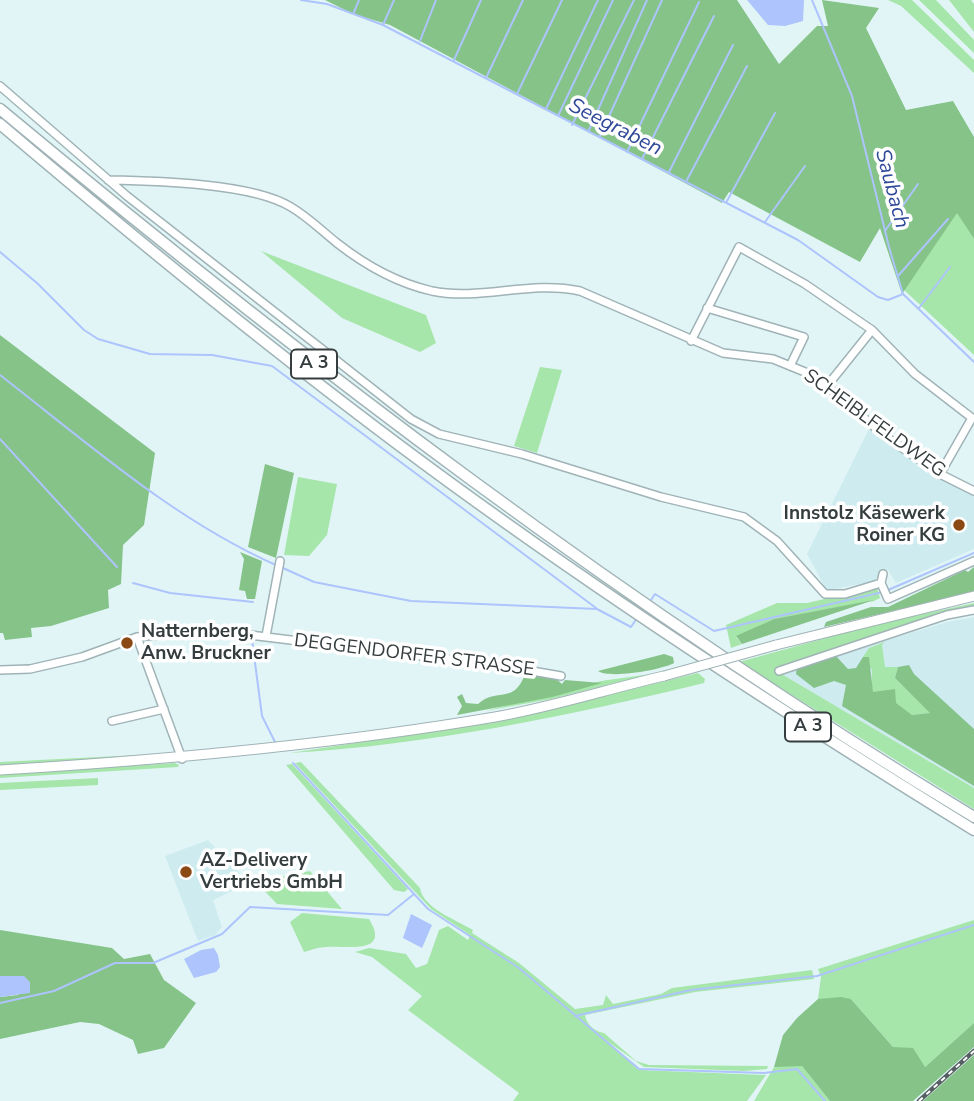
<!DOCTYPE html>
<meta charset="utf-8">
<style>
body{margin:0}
canvas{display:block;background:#e1f5f7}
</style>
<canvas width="974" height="1101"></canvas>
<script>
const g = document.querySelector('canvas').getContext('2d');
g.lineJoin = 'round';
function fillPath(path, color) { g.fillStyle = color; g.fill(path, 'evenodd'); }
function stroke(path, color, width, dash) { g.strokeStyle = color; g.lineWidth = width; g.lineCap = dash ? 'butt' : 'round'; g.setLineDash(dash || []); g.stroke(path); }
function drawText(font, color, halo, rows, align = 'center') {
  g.font = font + ' "Nunito Sans",sans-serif'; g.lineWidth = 7; g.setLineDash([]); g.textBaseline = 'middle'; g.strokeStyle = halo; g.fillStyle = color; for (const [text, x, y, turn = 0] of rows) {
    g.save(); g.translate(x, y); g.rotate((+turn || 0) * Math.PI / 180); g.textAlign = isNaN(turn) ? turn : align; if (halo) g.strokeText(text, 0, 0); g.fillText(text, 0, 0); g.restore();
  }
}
const built = new Path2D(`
 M869,429L920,463L974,492V549L896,583L888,570L873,581L827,591L807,554Z
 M974,617V788L780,673L947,622Z
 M208,840L249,883L213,900L222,927L215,935L198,941L165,856Z`);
const green = new Path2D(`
 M888,0H912L974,60V73L901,6Z
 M919,0H936L974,40V53Z
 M949,0H971L974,4V32Z
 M957,212L974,239V355L904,290Z
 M261,251L426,315L436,343L420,352L342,318Z
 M540,367L562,370L537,453L514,446Z
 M298,477L337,484L327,535L309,556L284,555Z
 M877,587L880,598L870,603L873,601L774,619L736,637L742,644L731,648L726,625L777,603H807Z
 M974,603V608L792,662L780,673L974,788V809L739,662L873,625Z
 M885,642L882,645L885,667H898L895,678L931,713L912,715L872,692V670L863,657L869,648Z
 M698,673L705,679L704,683C568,716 429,745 290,753L427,732L572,704Z
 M651,674L551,699L485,711L601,681Z
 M178,753L175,756L0,766V762Z
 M301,762L420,888C423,908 456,920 473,930L472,933L519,963L575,1009L603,1005L606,995L613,1004L661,994L672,988L812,970L814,979L695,992L585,1015C586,1024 595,1032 604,1033L636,1061L649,1065L768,1066L767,1069L744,1071L644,1067L597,1034L639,1070L766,1075L747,1101H513L519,1093L408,1010L422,996L372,957L355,952L369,948L406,954L416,968L427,964L439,930L448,926L468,940L470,935L431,909L295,763Z
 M175,763L179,765L178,767L0,778V774Z
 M292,764L408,889L404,892L394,890L286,765Z
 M98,778V785L0,790V783Z
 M310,871L342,909L277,904L256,882Z
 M302,913L369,919C392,956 344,945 326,947C319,947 311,950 304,952L290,922Z
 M974,920V1023L925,1067L893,1047L851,999H818L821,977L818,969Z
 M785,1065L802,1066L830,1101H754L774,1067Z`);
const forest = new Path2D(`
 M325,0H737L779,64L817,26H828L822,0L879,8L866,28L906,110L953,101L974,137V239L957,213L902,294L880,228L860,262L729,192L722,203L390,25L353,14Z
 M0,335L155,453L144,525L123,545L121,584L108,590L109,608L51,626L31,628L32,637L5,640L3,633H0Z
 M265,464L294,473L276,558L248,547Z
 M240,552L262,561L255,599H247L245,591L239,590L244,559Z
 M974,567V592L824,627L826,622L871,607H888L965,570L968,572Z
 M874,600L742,644L736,636L774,619Z
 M664,654L673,657L674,663C661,670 610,679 598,671Z
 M835,655L848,669L856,668L863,657H869L873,692L895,689L896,703L912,715L930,713L895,678L898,667L909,665L914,674L974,729V786L842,706L846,685L834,681L814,688L796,674L797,666Z
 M525,674L554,677L562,684L565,680L602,683L552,697L457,715L462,706L457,697L462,694L466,703L478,704C497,687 514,705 525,674Z
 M0,930L112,948L124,959L150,954L164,980L196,1003L164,1048L138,1054L133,1040L99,1024L80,1022L0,1039V997L18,995L24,976H0Z
 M841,997L851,999L893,1047L913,1048L925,1067L974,1023V1047L913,1101H830L802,1066L774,1067L783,1035L797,1018L818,999Z
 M974,1055V1101H923Z`);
const water = new Path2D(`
 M747,0H804L803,21L785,26L768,25Z
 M411,914L432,925L422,948L403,938Z
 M214,948L218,955L220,967L216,972L194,978L184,959L201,950Z
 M0,976H24L30,982V993L0,997Z`);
const stream = new Path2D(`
 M301,0L327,4L383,25L798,240L878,297L888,300L903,294
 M812,0L852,96L889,247L903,294L974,362
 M354,12L359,0
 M383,25L394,0
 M420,41L436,0
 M454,60L481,0
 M486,78L523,0
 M517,94L562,0
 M546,109L598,0
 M558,116L613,0
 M572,125L634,0
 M589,130L647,0
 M600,136L662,0
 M627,152L699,2
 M642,159L714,16
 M669,172L733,45
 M687,180L747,66
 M727,201L775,113
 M765,222L805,166
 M885,231L918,184
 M0,252L37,283L84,330L98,339L150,354L212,355L272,366L596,608
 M898,276L948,219
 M919,308L950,267
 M0,375C89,444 174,520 278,566
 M0,439L117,567
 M283,568L314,582L411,601L597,609L631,627L637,618
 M133,583L170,593L253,602
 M888,590L974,553
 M649,603L655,594L714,631L883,592
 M252,640L262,716L275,742
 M293,763L428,909L519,968L639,1069L764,1073L797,1069L825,1101
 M0,1003L54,991L115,963H153L222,934L250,907L388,915L414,894
 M575,1016L691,990L817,976L974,925`);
const minor = new Path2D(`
 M0,86L127,196L411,419L439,434L522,454L661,497L744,517L777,541L825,594H845L881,583
 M108,180C155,181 253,183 291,207C308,217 322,231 337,243C365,265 397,283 432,291C481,301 530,280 580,291L723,353L773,359L805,372L827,386L885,436L940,474L974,491
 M707,308L804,337L790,366
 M691,341L739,247L805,284L872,330L915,374L972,418L940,474
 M827,386L872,330
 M883,574L881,583L888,599L974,561
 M266,636L280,561
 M137,637L182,759
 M0,670L30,669L82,657L137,637L209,630L503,666L561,676
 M779,671L947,615L974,610
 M112,721L164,709`);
const major = new Path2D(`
 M776,645L974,596
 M0,770C166,760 330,745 495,717C552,707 608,689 664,676`);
const highway = new Path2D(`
 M0,109C309,366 629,609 974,817
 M0,124C146,248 294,369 449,482C619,606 795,720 974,830`);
const rail = new Path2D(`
 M919,1101L974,1051`);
const majorBridge = new Path2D(`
 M664,676L776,645`);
const markers = [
 [959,525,7,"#8b4a14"],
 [127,643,7,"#8b4a14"],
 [186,872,7,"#8b4a14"]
];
const shields = [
 [314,364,46],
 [808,727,46]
];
const shieldNames = [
 ["A 3",314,364],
 ["A 3",808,727]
];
const streetNames = [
 ["SCHEIBLFELDWEG",874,424,36],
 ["DEGGENDORFER STRASSE",414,656,7]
];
const poiNames = [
 ["Innstolz Käsewerk",945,514,"right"],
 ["Roiner KG",945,536,"right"],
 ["Natternberg,",141,632],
 ["Anw. Bruckner",141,654],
 ["AZ-Delivery",200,861],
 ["Vertriebs GmbH",200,883]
];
const waterNames = [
 ["Seegraben",615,128,27],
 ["Saubach",891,189,75]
];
fillPath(built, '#ceecf0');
fillPath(green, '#a7e6aa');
fillPath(forest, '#85c388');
fillPath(water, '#adc4fc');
stroke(stream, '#adc4fc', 2);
stroke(minor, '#a0b3b6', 10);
stroke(major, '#a0b3b6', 11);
stroke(highway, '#a0b3b6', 13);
stroke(minor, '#fff', 7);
stroke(major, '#fff', 9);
stroke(highway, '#fff', 10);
stroke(rail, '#566062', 4.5);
stroke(rail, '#fff', 2, [5]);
stroke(majorBridge, '#a0b3b6', 11, []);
stroke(majorBridge, '#fff', 9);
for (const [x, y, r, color] of markers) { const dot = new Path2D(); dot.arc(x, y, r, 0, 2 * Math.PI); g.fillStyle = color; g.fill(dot); stroke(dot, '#fff', 2.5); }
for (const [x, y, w] of shields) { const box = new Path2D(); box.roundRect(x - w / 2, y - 14.5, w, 29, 5); g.fillStyle = '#fff'; g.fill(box); stroke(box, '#353d3e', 2); }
drawText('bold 18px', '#353d3e', null, shieldNames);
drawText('19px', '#353d3e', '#fff', streetNames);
drawText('bold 19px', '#353d3e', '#fff', poiNames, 'left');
drawText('italic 21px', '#2f4999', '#fff', waterNames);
</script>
